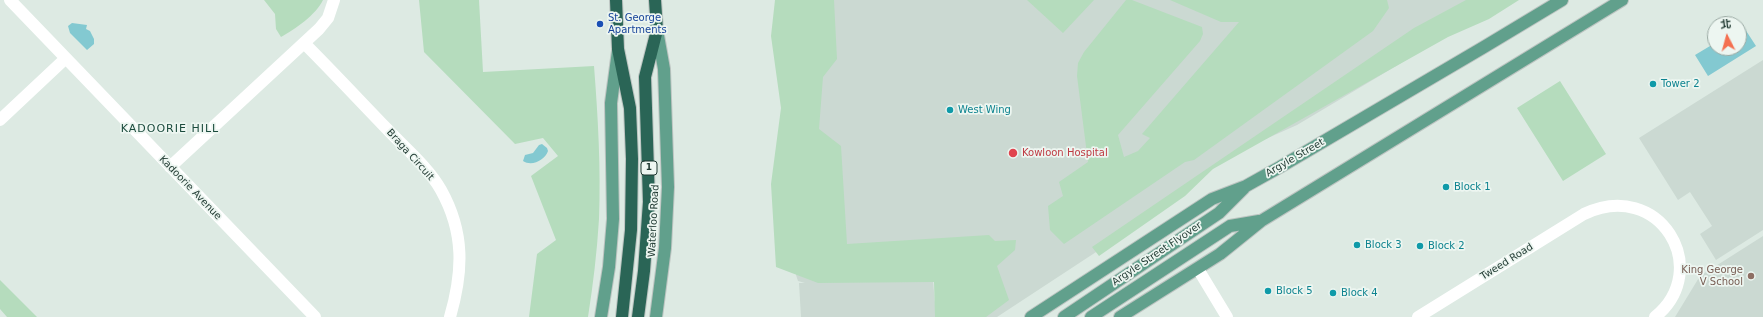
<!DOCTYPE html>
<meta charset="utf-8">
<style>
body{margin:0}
#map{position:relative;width:1763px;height:317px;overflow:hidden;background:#ddeae3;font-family:"DejaVu Sans","Noto Sans TC",sans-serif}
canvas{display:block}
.north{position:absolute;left:1707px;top:16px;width:40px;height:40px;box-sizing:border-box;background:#edf6f1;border:1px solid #9baaa4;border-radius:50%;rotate:354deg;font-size:11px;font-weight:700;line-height:16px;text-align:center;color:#1f3931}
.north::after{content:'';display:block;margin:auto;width:14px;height:18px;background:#f47050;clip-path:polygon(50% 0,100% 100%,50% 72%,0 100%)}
</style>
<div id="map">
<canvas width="1763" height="317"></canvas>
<div class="north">北</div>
</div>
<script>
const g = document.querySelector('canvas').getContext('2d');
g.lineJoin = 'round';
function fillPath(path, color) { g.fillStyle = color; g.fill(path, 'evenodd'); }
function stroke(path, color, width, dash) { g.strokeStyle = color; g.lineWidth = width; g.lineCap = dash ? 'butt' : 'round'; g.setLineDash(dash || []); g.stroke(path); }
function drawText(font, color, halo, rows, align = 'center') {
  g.font = font + ' "DejaVu Sans",sans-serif'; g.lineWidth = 3.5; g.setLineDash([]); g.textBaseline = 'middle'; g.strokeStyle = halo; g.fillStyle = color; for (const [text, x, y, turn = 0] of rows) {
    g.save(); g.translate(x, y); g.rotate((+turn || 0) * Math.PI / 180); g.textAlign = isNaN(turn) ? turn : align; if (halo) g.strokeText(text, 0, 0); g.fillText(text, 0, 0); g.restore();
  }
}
const built = new Path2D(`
 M779,0H1507L1297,125L1259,142L1218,164L1183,195L997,317H949L933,280L936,317H801L799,283H805L798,281L796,275Z
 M1763,60V230L1716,260L1700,234L1712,226L1690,192L1678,200L1639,138Z
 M1763,236V317H1675L1700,276Z`);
const green = new Path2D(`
 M264,0H323C316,15 295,29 281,37L276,29L275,14Z
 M419,0H479L483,72L594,66C598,117 601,169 599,219C597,252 593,285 588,317H529L537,254L556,240L531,176L558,156L543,138L515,144L424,52Z
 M775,0H834L837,59L823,77L819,129L841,146L847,244L989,235L995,241L1016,240L1015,250L997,266L1009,300L986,317H935L934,282L818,283L776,267L771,184L781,108L771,36Z
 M1027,0H1094L1063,33Z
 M1126,0H1132L1202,27L1203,34L1200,41L1118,135L1124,157L1138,151L1150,138L1142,134L1239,22H1221L1170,0H1387L1389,8L1373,31L1194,160L1185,162L1064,244L1050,230L1048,206L1063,196L1059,182L1088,162L1077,76L1078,63L1084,52Z
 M1466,0H1519L1489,19L1448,37L1213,169L1185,196L1099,256L1092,247L1414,28Z
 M1560,81L1606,154L1563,181L1517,108Z
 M0,280L37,317H7L0,309Z`);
const water = new Path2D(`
 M72,23L87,25L86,29L90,31L94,39V44L87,50L70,33L68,26Z
 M1743,26L1756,46L1708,76L1695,55L1715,43V48H1739V28Z
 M542,144L547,148L548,151C545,160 532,167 523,161L525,155L533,153L539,145Z`);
const minor = new Path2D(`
 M10,0L315,317
 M304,43C332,71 359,100 387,129C405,148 428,167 441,190C465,233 463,272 450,317
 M0,120L66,58
 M170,167L319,29L328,18L334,0
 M1198,269L1227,317
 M1418,317L1584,214C1659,178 1714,269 1655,317`);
const major = new Path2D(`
 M601,317L609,267L613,219L611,103L618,51
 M656,317L665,248L668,187L664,69L657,30
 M1031,317L1212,199L1246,186L1280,167L1484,47L1562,0
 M1064,317L1219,213L1244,188
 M1091,317L1230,226L1259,221
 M1120,317L1220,254L1261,221L1622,0`);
const highway = new Path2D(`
 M616,0L618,49L630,108L632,159L631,230L622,317
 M638,317L644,271L649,202L645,77L657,30L655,0`);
const markers = [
 [600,24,4,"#1a4fb4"],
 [1653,84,4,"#0f9aa8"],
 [950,110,4,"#0f9aa8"],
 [1013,153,5,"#e0444e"],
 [1446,187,4,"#0f9aa8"],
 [1357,245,4,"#0f9aa8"],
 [1420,246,4,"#0f9aa8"],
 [1751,276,4,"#8d6e63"],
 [1268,291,4,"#0f9aa8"],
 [1333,293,4,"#0f9aa8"]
];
const shields = [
 [649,168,16]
];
const shieldNames = [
 ["1",649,168]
];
const transitNames = [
 ["St. George",608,18],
 ["Apartments",608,30]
];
const cultureNames = [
 ["Tower 2",1661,84],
 ["West Wing",958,110],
 ["Block 1",1454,187],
 ["Block 3",1365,245],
 ["Block 2",1428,246],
 ["Block 5",1276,291],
 ["Block 4",1341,293]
];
const healthNames = [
 ["Kowloon Hospital",1022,153]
];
const streetNames = [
 ["Braga Circuit",410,155,48],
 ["Argyle Street",1295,158,-30],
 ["Kadoorie Avenue",190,188,46],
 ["Waterloo Road",654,221,-87],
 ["Argyle Street Flyover",1157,254,-34],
 ["Tweed Road",1507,262,-32]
];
const educationNames = [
 ["King George",1743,270],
 ["V School",1743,282]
];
const neighbourhoodNames = [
 ["KADOORIE HILL",170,129]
];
fillPath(built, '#cbd9d2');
fillPath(green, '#b5dcbd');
fillPath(water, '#83c9d1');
stroke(major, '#bcc4c1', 14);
stroke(highway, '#bcc4c1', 14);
stroke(minor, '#fff', 12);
stroke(major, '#61a08c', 12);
stroke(highway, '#2a6556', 12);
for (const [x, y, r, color] of markers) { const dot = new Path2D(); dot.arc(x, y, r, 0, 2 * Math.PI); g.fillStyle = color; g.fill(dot); stroke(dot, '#edf6f1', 1.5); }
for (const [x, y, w] of shields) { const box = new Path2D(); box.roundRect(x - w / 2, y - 7, w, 14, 3); g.fillStyle = '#edf6f1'; g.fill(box); stroke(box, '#1f3931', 1); }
drawText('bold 9px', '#1f3931', null, shieldNames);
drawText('10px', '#164399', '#edf6f1', transitNames, 'left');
drawText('10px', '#0d838f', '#edf6f1', cultureNames, 'left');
drawText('10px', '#be3a42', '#edf6f1', healthNames, 'left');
drawText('10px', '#1f3931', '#edf6f1', streetNames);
drawText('10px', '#785e54', '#edf6f1', educationNames, 'right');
g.letterSpacing = '1px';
drawText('11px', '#1b4b3d', '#edf6f1', neighbourhoodNames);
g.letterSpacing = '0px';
</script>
